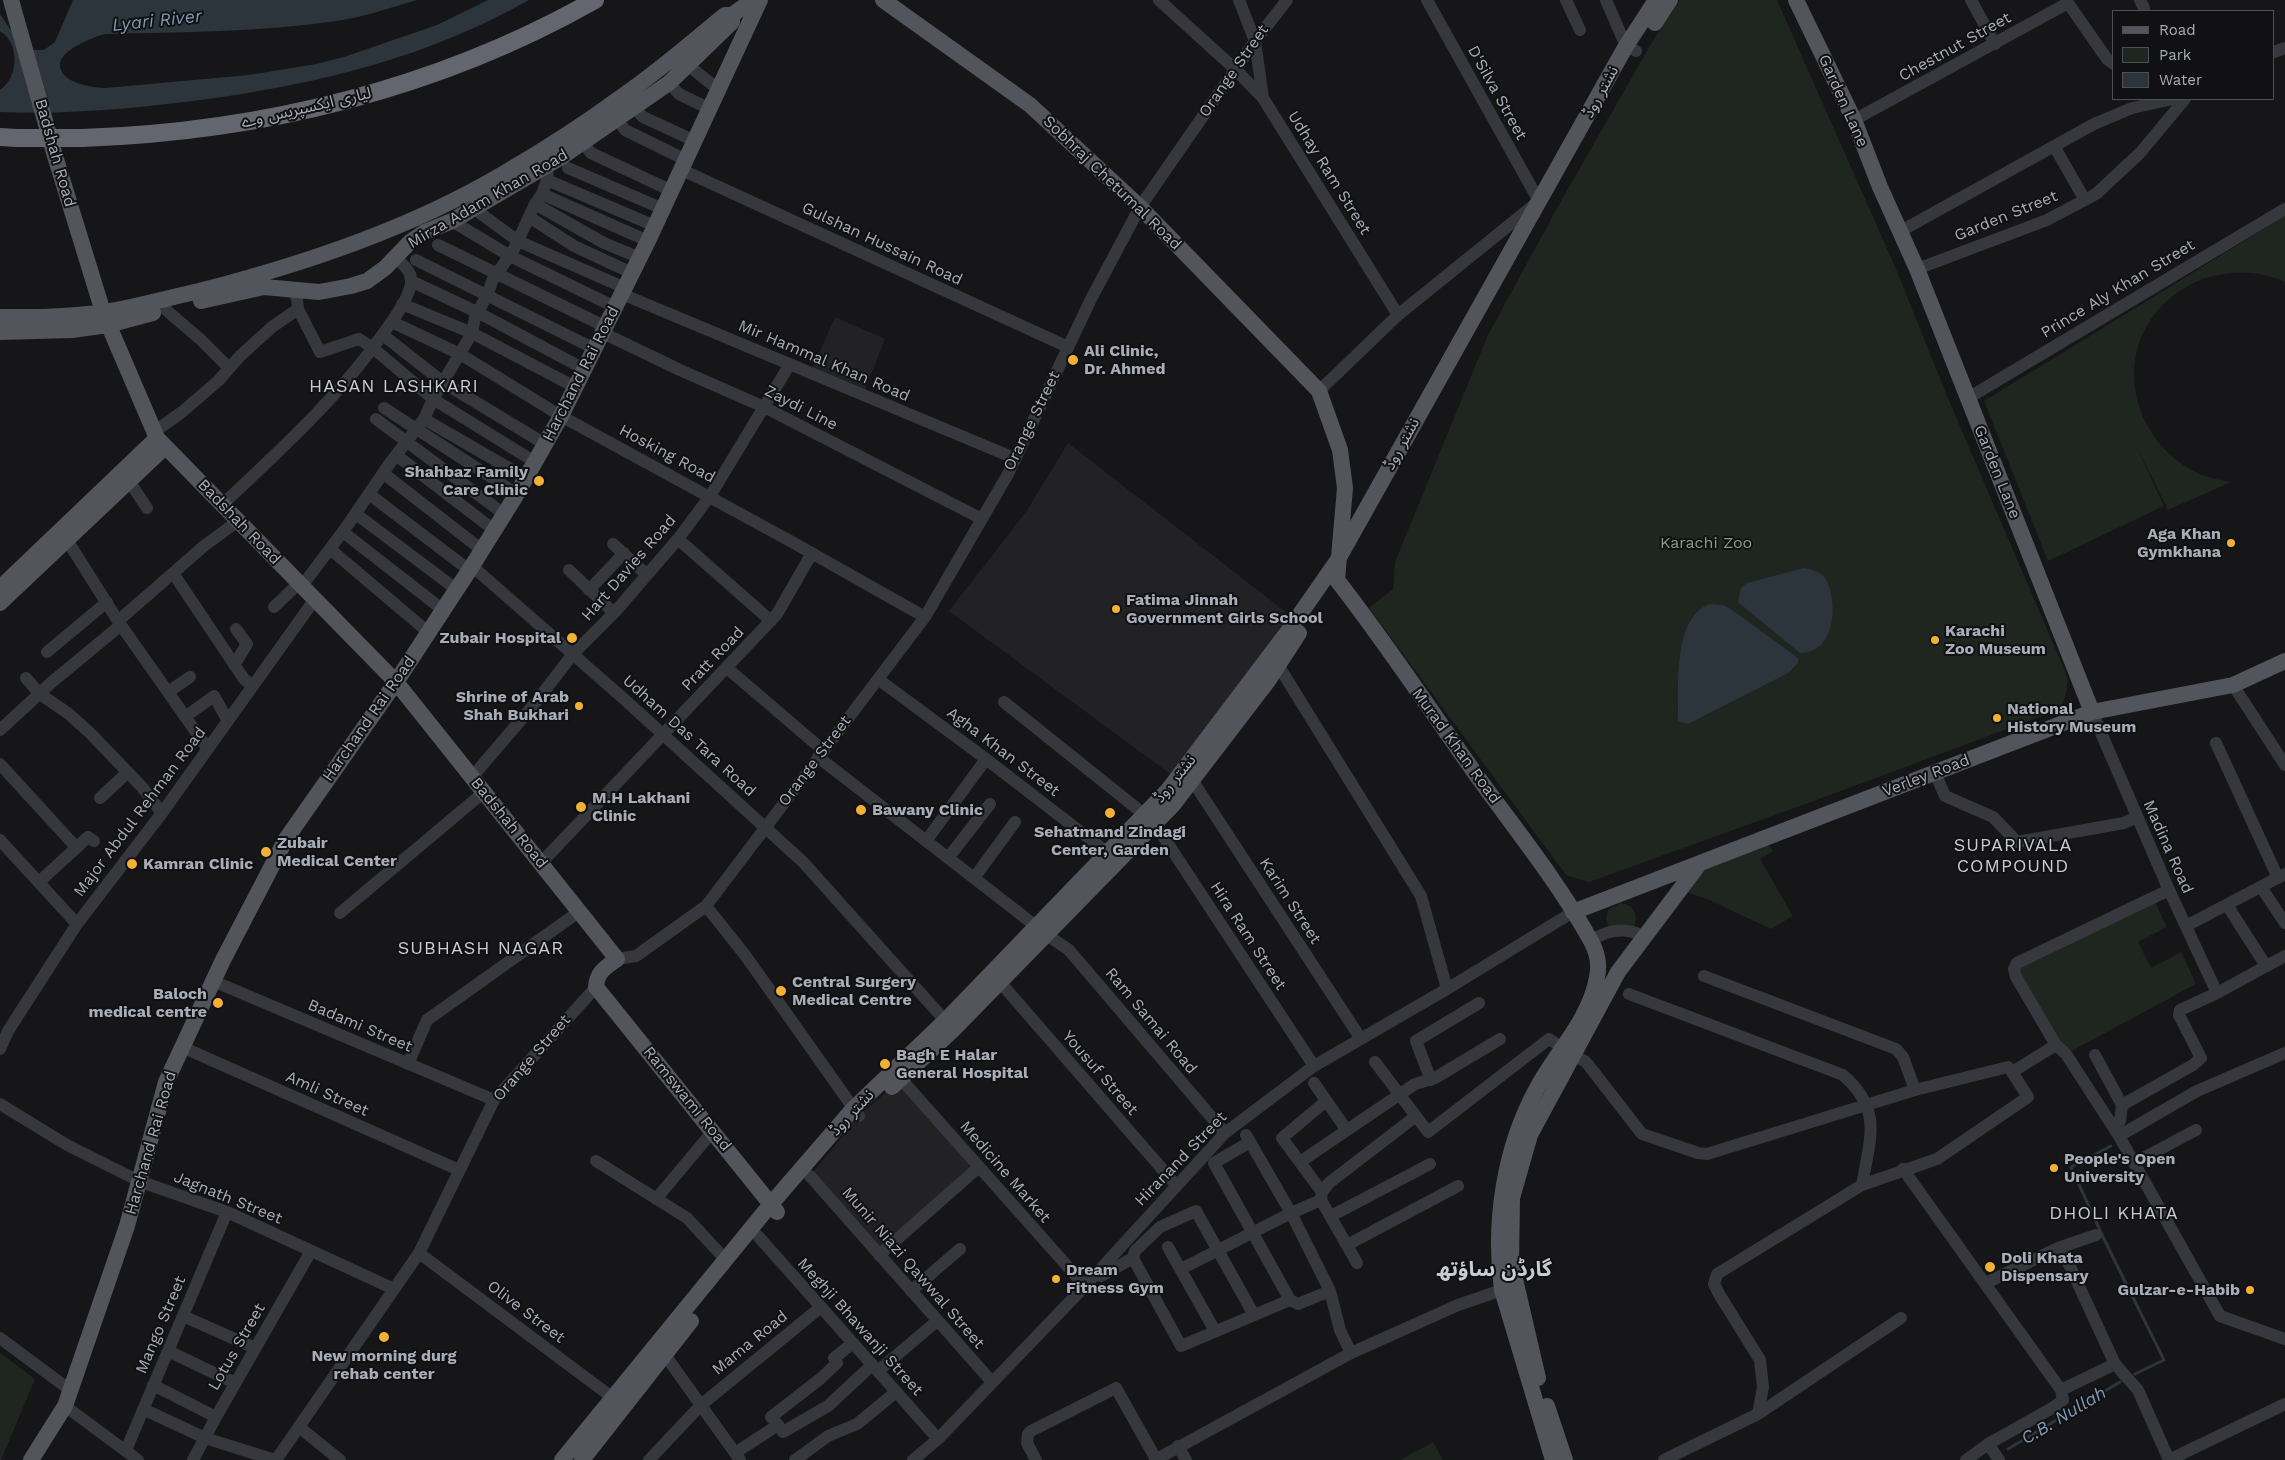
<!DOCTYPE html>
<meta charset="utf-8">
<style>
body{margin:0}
#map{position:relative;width:2285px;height:1460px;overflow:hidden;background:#161618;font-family:"Work Sans",sans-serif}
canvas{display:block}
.legend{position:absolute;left:2112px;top:10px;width:162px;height:90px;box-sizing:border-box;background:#111113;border:1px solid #4d4f55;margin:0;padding:6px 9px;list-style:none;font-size:15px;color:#a8adb8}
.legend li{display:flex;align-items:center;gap:10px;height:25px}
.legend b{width:25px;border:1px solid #4d4f55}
</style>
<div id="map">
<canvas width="2285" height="1460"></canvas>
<ul class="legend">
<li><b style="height:6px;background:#53555c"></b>Road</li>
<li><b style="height:14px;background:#1e261f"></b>Park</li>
<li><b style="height:14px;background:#2c353c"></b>Water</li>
</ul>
</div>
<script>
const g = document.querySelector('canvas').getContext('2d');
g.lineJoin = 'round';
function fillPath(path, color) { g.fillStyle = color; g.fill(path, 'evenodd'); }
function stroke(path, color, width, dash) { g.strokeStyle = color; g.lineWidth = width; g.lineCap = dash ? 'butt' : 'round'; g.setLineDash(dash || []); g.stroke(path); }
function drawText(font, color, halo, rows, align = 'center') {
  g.font = font + ' "Work Sans","Noto Sans Arabic",sans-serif'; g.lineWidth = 4; g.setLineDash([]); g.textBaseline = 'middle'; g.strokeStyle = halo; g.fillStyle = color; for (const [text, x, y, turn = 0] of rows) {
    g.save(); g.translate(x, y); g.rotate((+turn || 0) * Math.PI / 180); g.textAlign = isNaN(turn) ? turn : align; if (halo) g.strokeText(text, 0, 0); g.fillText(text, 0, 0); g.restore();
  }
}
const built = new Path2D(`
 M835,317L885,339L863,395L810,373Z
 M1068,443L1296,620L1177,779L949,611L1026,512Z
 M901,1079L979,1167L879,1254L810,1176L859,1116Z`);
const green = new Path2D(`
 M1680,0H1777L1896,269L1947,396L2067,676C2069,688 2065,701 2058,710L1822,798L1589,882L1566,875L1369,608L1393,589L1395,562L1488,335L1561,201L1654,39Z
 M2285,216V282C2234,259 2172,279 2145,329C2116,385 2148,455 2205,476C2213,479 2223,480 2231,482L2168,510L2134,441L2164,506L2048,561L1984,401Z
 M1765,838L1773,851L1760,859L1793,916L1771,929L1707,899L1680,890L1700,863Z
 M2153,898L2167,927L2138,942L2151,968L2181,952L2196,984L2066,1054L2017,970Z
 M1620,903C1634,904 1640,916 1633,928H1609L1606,919L1608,910Z
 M0,1353L35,1379L1,1460H0Z
 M1433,1442L1443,1460H1400Z`);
const water = new Path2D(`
 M73,0H417C390,8 364,17 336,21C260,32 182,32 105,34C93,37 58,51 60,66C61,83 93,88 106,88L249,75L316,64L344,57L437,25L488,0H529C428,57 322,83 208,99C139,108 70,115 0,112V90C19,77 20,43 0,31V14L18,41L29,50H44L55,42Z
 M1804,568C1812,569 1824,573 1827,581C1838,605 1835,653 1800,653L1738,602L1741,588L1747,583Z
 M1710,604L1723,605L1732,610L1798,658V663L1788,673L1688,724L1678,721C1679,689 1672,617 1710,604Z`);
const stream = new Path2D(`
 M2111,1146L2071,1167L2104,1239L2164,1360L2135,1374
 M2008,1449L2120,1382`);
const minor = new Path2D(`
 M1159,0L1235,69L1263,98
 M1239,0L1255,41L1263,98L1398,315
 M1566,0L1580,30
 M1606,0L1626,46L1636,51
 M1971,0L1995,44
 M2140,0L2144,8
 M2068,3L2107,59L2114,64
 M2274,52L2285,48
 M689,66L719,90
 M669,83L679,94L710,109
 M634,107L643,117L695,141
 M617,119L625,130L686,160
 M1854,120L2068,3L2066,0
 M583,143L591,153L672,191
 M2054,146L2085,200
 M568,168L663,209
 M682,170L1068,347
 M547,180L655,226
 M542,194L648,241
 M535,204L604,243L640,258
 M473,208L518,241L625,288
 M529,217L574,246L632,273
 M452,221L510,256L615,307
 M1899,232L2094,124L2132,108L2173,99
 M438,245L606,327
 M416,260L595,349
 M1917,269L2047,220L2096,194L2140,153L2185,99
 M411,281L479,313L584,369
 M293,289L297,299L298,309L320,352L359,339L373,348L433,399L535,462
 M622,294L1014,458
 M402,304L472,333L575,387
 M165,309L201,340L229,368
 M392,322L460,354L561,416L792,542L925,617
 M603,333L680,370L764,407L982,519
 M383,335L444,383L545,444
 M1319,391L1398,315L1539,201L1427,0
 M1968,398L2285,209
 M384,408L517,494
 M376,419L504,514
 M424,419L526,478
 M154,432L182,412L218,381L240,356L272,327L298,309
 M396,455L494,530
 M383,473L482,550
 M129,481L147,508
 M369,494L469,570
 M222,505C280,450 337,399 383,334C393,320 405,304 410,288C415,273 404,265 394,257
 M356,514L456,589
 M343,532L443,610
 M678,539L771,621
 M67,540L118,621L208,749
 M613,544L647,575
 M330,549L428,632
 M472,566L624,699L803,862L950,1026
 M569,570L614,613
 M173,573L244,679L253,686
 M302,586L347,526L390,463L424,419L433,399L472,333L475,317L488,294L492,281L514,249L535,204L542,194L547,180L548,165
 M589,590L624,553
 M274,607L299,583
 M118,621L204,546L238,521
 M47,652L107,602
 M234,665L247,644L236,629
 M1278,665L1421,896L1447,989
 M727,668L824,751
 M26,678L40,694L69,714L90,733L142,787L162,813
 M878,679L986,759L1108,853
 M2233,685L2285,765
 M168,692L190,677
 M1004,702L1145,815
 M2092,712L2169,890L2217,993
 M185,717L214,696L228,721
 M0,730L52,682L121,625
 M2216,743L2278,878
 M818,757L1037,927
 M0,764L76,847
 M1935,773L1945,796L1993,817L2017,842L2124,823L2137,817
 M472,777L532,707L573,654L614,613L678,539L710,496L790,364
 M1192,780L1361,1039
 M100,798L128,772
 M1155,824L1314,1066
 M0,840L77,924
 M926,841L986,759
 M948,858L990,804
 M541,863L777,614L812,553
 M974,878L1015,822
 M39,882L88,837L94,841
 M2261,887L2285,923
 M2169,890L2017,963L2014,969L2016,977L2056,1045L2066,1054L2119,1136L2220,1316L2285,1339
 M2227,905L2266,966
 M706,906L745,955L859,1116
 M340,913L484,792
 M2186,926L2285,874
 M1047,935L1069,950L1225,1133
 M1591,941C1608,929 1625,927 1644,936
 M617,959L636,956L706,906L925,617L1008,474L1091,299L1140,207L1255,41L1287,0
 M1704,976L1896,1049L1903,1057L1915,1090
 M213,981L494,1100
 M1000,982L1176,1185
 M1629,994L1843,1075C1883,1110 1870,1138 1862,1185
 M182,1047L459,1170
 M0,1049L8,1031L77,924L162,813L315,599
 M1572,1054L1586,1062L1642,1134L1698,1153L1707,1154L1915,1090L2008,1067L2012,1072
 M2095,1055L2122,1105
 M1375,1062L1428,1132L1549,1039L1563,1048
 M408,1064L427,1020L580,911
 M901,1079L1085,1286
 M1431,1080L1416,1041L1479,1003
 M1314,1083L1346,1129
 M0,1104L67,1145L139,1181L227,1212L394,1289
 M2113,1126L2120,1121L2122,1105L2193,1065L2201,1058L2179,1015L2180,1010L2217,993L2285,956
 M1246,1135L1291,1213L1330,1291L1340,1330L1351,1353
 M2119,1136L2197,1091L2285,1053
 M1250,1142L1214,1163L1290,1300
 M596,1161L687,1218L726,1260
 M1300,1162L1415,1084L1435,1078L1500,1039
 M2134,1163L2196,1130
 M1903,1169L2061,1390L2115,1364
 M810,1176L992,1382
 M1322,1192L1282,1138L1326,1101
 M656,1199L713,1131
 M1321,1200L1322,1192L1329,1183L1416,1116
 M1331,1216L1430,1164
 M758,1236L938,1439
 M1347,1245L1458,1186
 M1168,1247L1215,1331
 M2061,1247L2115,1364L2138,1390L2169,1460L2285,1404
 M419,1253L613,1398
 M879,1255L979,1167
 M1133,1258L1181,1346L1290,1300L1298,1304L1330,1291
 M1181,1269L1291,1213L1321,1200L1357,1263
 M1101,1276L1133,1258L1135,1251L1160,1227L1196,1211L1254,1315
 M1986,1283L2058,1248L2096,1235
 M911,1291L960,1249
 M183,1316L255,1348
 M0,1338L70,1390
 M168,1351L235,1383
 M665,1355L740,1460
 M878,1371L937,1321
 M153,1385L216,1417
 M65,1406L138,1460
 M143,1409L205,1438L275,1460
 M1758,1414L1901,1318
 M778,1425L783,1432L828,1406L872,1365
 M299,1427L340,1460
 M1988,1444L1999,1460
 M1178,1446L1186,1460
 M126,1450L227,1212
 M735,1453L778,1425L771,1417L820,1379L837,1363L834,1358L853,1343
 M193,1460L216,1417L311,1251
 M276,1460L419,1253L494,1100L596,987
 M649,1460L701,1405L821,1307
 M795,1460L828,1436L857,1424L896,1392
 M913,1460L938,1439L1085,1286L1225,1133L1314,1066L1447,989L1573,912
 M1036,1460L1027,1443L1028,1434L1031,1431L1116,1388L1156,1459
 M1155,1460L1351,1353L1458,1305L1502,1290
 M1664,1460L1758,1414L1763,1387L1760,1360L1719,1294L1714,1284L1717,1274L1862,1185L1937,1159L2028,1097L2012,1072L2056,1045
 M1966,1460L1988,1444L2054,1407L2063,1400L2061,1390`);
const major = new Path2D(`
 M11,0L55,156L103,312L157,438L396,682L617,959C605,968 597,972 596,987L777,1212
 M883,0L1030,105L1140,207L1319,391L1340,450L1345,488L1337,580C1386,643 1431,711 1477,776C1516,830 1559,883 1591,941C1597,952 1600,964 1597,977C1590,1019 1557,1051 1537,1088C1504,1148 1493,1222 1502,1290L1553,1460
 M1796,0L1854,120L1880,187L1917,269L2092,712
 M1655,23L1670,0
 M201,301L264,287L319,292L351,286L367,281L385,268L410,242L425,232L452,221L563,156L669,83L732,22V15
 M0,317C35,317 70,317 105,312C136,307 168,298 199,291C304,264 412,228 506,172C546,149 586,123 624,95C659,71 692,42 725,15H732L753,0
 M0,332L72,330L108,325L153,313
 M0,588L157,438
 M0,603L165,447
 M1573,912L2092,712L2233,685L2285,661
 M892,1087L953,1030L1173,805L1268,681L1299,633
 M1538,1378L1511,1262L1512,1198L1530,1135L1618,972L1700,863
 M1547,1406L1565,1460
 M31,1460L65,1406L127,1226L166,1082L223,960L286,839L396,682L472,566L515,497L561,416L648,241L760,0
 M562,1460L771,1204L853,1109L945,1021L1168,790L1289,630L1337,561L1626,46L1656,0
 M582,1460L691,1321`);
const highway = new Path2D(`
 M0,137L17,138
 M82,138C261,132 438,89 595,0`);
const highwayBridge = new Path2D(`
 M17,138H82`);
const markers = [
 [1073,360,6,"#f2b134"],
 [539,481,6,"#f2b134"],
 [2231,543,5,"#f2b134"],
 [1116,609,5,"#f2b134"],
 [572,638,6,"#f2b134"],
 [1935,640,5,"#f2b134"],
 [579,706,5,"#f2b134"],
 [1997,718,5,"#f2b134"],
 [581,807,6,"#f2b134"],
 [861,810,6,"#f2b134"],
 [1110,813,6,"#f2b134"],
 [266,852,6,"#f2b134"],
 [132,864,6,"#f2b134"],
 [781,991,6,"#f2b134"],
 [218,1003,6,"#f2b134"],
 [885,1064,6,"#f2b134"],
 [2054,1168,5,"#f2b134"],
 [1990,1267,6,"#f2b134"],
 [1056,1279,5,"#f2b134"],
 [2250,1290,5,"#f2b134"],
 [384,1337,6,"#f2b134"]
];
const streetNames = [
 ["Chestnut Street",1955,47,-29],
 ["Orange Street",1234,71,-55],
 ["نشتر روڈ",1601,92,-61],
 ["D'Silva Street",1497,93,61],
 ["Garden Lane",1843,101,66],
 ["لیاری ایکسپریس وے",306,108,-13],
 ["Badshah Road",55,153,74],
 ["Udhay Ram Street",1329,173,58],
 ["Sobhraj Chetumal Road",1112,183,44],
 ["Mirza Adam Khan Road",488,199,-30],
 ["Garden Street",2006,216,-22],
 ["Gulshan Hussain Road",882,244,25],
 ["Prince Aly Khan Street",2118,289,-31],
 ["Mir Hammal Khan Road",824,361,23],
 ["Harchand Rai Road",581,374,-63],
 ["Zaydi Line",801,408,27],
 ["Orange Street",1032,421,-64],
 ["نشتر روڈ",1402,444,-61],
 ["Hosking Road",667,454,28],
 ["Garden Lane",1997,472,68],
 ["Badshah Road",239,522,46],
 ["Hart Davies Road",629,568,-49],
 ["Pratt Road",713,659,-46],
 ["Harchand Rai Road",369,719,-55],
 ["Udham Das Tara Road",689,736,42],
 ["Murad Khan Road",1456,746,54],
 ["Agha Khan Street",1003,752,37],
 ["Orange Street",815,761,-53],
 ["Verley Road",1926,776,-21],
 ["نشتر روڈ",1175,779,-51],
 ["Major Abdul Rehman Road",140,812,-53],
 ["Badshah Road",509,823,51],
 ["Madina Road",2168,847,66],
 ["Karim Street",1290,901,57],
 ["Hira Ram Street",1248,936,57],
 ["Ram Samai Road",1151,1021,50],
 ["Badami Street",360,1026,23],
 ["Orange Street",532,1058,-49],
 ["Yousuf Street",1100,1073,49],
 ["Amli Street",327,1094,24],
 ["Ramswami Road",687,1099,51],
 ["نشتر روڈ",852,1113,-47],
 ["Harchand Rai Road",151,1143,-74],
 ["Hiranand Street",1181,1159,-46],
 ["Medicine Market",1005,1172,49],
 ["Jagnath Street",228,1198,22],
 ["Munir Niazi Qawwal Street",913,1268,49],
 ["Olive Street",526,1312,37],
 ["Mango Street",161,1325,-67],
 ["Meghji Bhawanji Street",860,1327,48],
 ["Mama Road",750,1343,-39],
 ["Lotus Street",237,1347,-60]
];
const poiNames = [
 ["Ali Clinic,",1084,351],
 ["Dr. Ahmed",1084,369],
 ["Shahbaz Family",528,472,"right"],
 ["Care Clinic",528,490,"right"],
 ["Aga Khan",2221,534,"right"],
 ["Gymkhana",2221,552,"right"],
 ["Fatima Jinnah",1126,600],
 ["Government Girls School",1126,618],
 ["Karachi",1945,631],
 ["Zoo Museum",1945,649],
 ["Zubair Hospital",561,638,"right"],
 ["Shrine of Arab",569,697,"right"],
 ["Shah Bukhari",569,715,"right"],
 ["National",2007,709],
 ["History Museum",2007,727],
 ["M.H Lakhani",592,798],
 ["Clinic",592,816],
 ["Bawany Clinic",872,810],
 ["Sehatmand Zindagi",1110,832,"center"],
 ["Center, Garden",1110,850,"center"],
 ["Zubair",277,843],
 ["Medical Center",277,861],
 ["Kamran Clinic",143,864],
 ["Central Surgery",792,982],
 ["Medical Centre",792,1000],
 ["Baloch",207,994,"right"],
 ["medical centre",207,1012,"right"],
 ["Bagh E Halar",896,1055],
 ["General Hospital",896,1073],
 ["People's Open",2064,1159],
 ["University",2064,1177],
 ["Doli Khata",2001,1258],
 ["Dispensary",2001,1276],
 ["Dream",1066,1270],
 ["Fitness Gym",1066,1288],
 ["Gulzar-e-Habib",2240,1290,"right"],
 ["New morning durg",384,1356,"center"],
 ["rehab center",384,1374,"center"]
];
const parkNames = [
 ["Karachi Zoo",1706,543]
];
const waterNames = [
 ["Lyari River",157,21,-6],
 ["C.B. Nullah",2064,1416,-31]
];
const neighbourhoodNames = [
 ["HASAN LASHKARI",394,387],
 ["SUPARIVALA",2013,846],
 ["COMPOUND",2013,867],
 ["SUBHASH NAGAR",481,949],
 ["DHOLI KHATA",2114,1214]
];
const districtNames = [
 ["گارڈن ساؤتھ",1494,1270]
];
fillPath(built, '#222225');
fillPath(green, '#1e261f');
fillPath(water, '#2c353c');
stroke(stream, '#2c353c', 3);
stroke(minor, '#37383d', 12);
stroke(major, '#53555c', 16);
stroke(highway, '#63666e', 18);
stroke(highwayBridge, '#63666e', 18);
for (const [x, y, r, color] of markers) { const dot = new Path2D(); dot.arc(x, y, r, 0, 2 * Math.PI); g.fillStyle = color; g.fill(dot); stroke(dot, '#111113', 2); }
drawText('16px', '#a8adb8', '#111113', streetNames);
drawText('bold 16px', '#a8adb8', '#111113', poiNames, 'left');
drawText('16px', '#7fa381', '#111113', parkNames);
drawText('italic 18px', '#7f9bb3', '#111113', waterNames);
g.letterSpacing = '1px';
drawText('18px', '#c9ccd4', '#111113', neighbourhoodNames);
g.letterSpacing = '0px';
drawText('bold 21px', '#c9ccd4', '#111113', districtNames);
</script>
